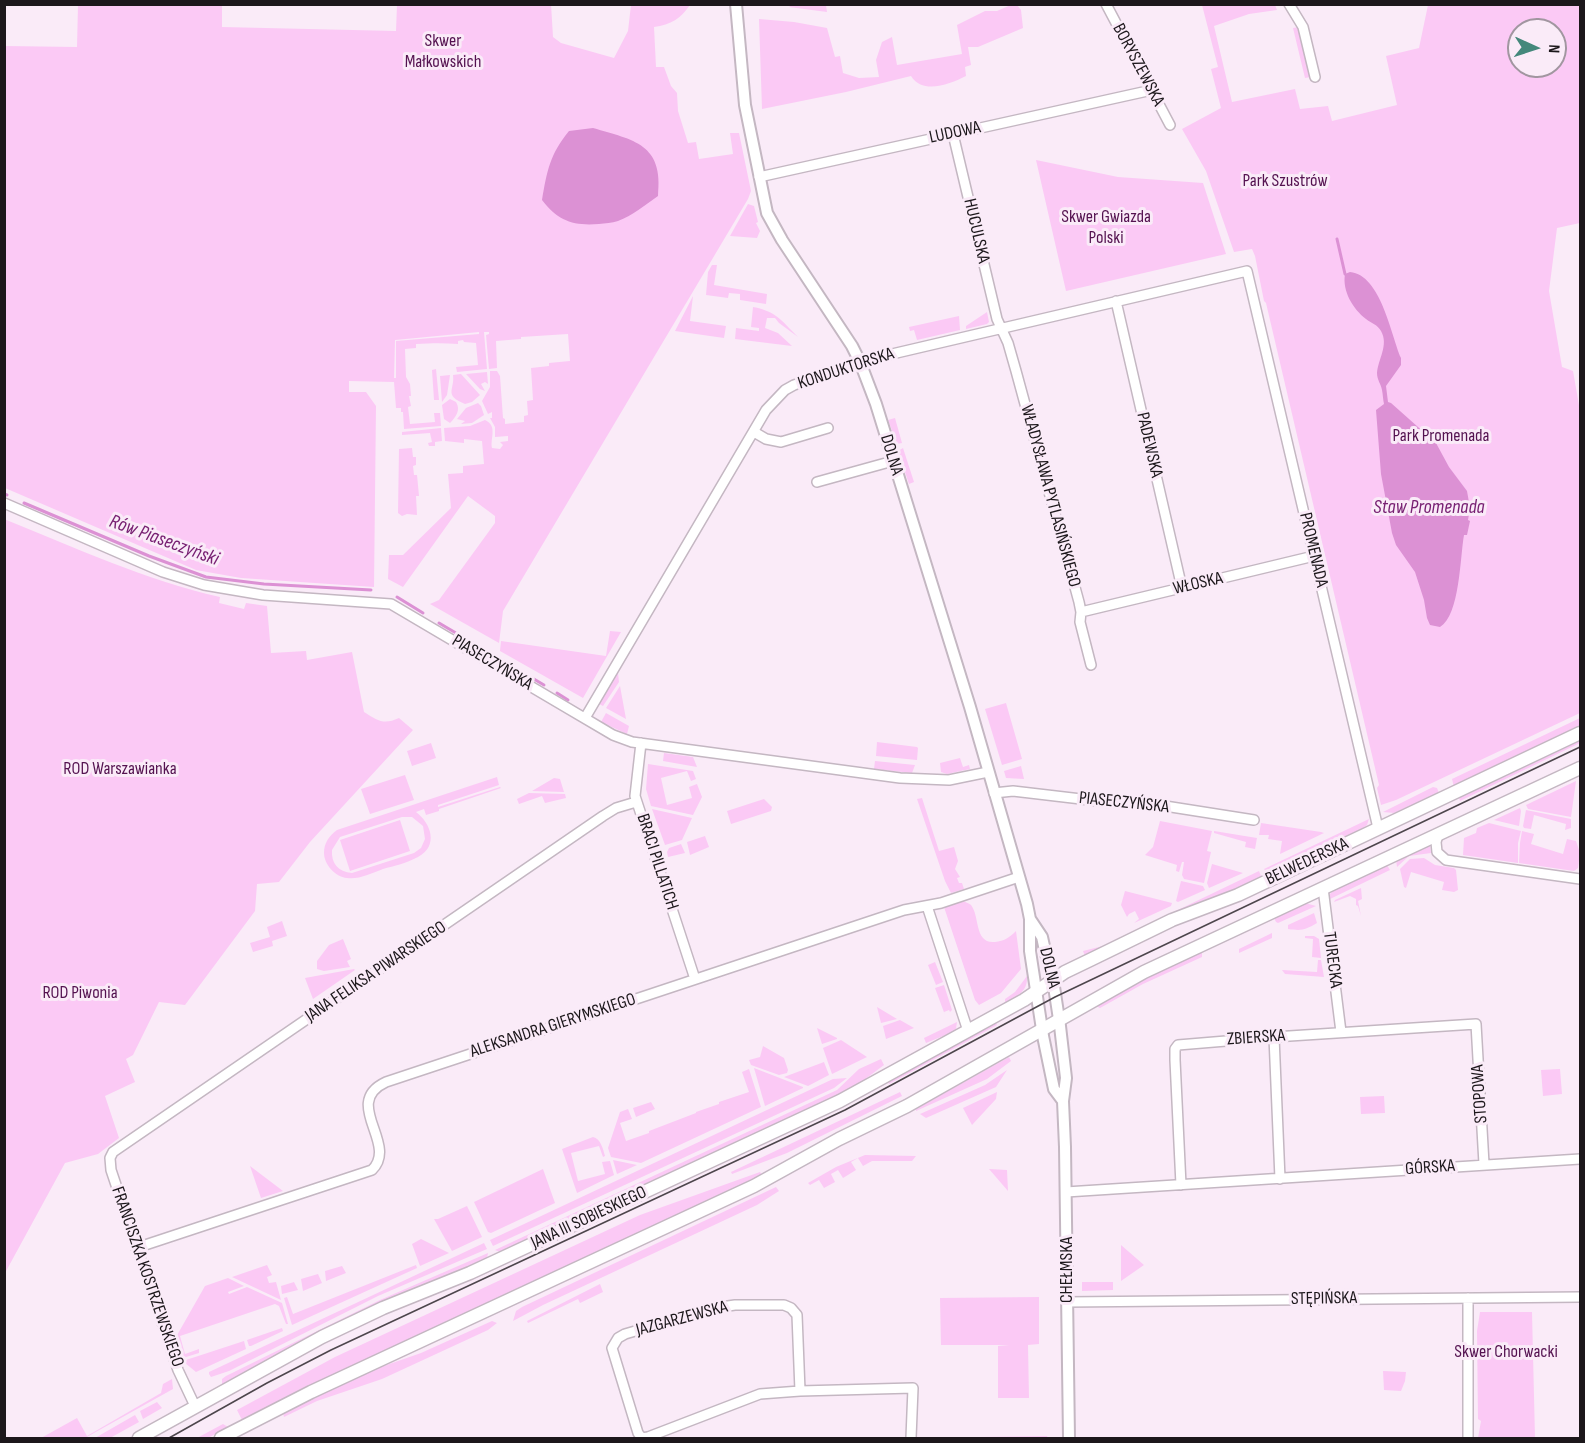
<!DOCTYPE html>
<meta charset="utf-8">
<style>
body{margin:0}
#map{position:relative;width:1585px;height:1443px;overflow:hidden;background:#faebf8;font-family:"Sofia Sans Condensed",sans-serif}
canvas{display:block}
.frame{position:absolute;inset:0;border:6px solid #1c171b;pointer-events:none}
.north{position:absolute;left:1507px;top:18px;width:60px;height:60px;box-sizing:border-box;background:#faebf8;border:2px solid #a196a0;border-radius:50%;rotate:93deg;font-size:16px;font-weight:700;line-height:24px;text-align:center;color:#1c171b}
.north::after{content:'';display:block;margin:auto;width:21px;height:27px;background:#44887b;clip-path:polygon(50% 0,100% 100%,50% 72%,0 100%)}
</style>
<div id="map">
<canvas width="1585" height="1443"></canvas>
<div class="frame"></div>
<div class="north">N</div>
</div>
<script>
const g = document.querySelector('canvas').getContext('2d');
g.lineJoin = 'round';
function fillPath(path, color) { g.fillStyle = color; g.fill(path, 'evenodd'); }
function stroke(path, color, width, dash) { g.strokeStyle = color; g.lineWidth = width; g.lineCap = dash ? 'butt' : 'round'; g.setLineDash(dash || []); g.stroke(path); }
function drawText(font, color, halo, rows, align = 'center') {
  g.font = font + ' "Sofia Sans Condensed",sans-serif'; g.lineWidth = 6; g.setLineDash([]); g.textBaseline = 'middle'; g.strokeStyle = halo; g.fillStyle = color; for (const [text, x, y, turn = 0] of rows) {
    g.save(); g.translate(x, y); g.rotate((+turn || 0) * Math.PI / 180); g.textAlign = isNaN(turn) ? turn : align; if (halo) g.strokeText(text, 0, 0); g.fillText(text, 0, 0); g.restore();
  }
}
const green = new Path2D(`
 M551,4L553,37L561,43L614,58L628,31L631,5H690C681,18 671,25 654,27L656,67H664L671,86L677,93L678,111L688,143L696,142L699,159L733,154L730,133H739L751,191L748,199L503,611L499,643L430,604L439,600L495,523V516L468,496L403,587L388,579L389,555H403L451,508L448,474L463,473V466L484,464L482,441L464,439V443L445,441L444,428L470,426L485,420C498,426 490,438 492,448L500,449L503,445L500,442L508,441V436L495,437V427L490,418H492V412L488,414L482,401L490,387V371H497L500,376L503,418L505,419V424L524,422V416L528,415L527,401L533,400L531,368L549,366V363L570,361L568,334L521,337V339L496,341L497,368L489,369L486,335L489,334V332H484L487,369L457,372L456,367L478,365L476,343L464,342L463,340L458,341V344C445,343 432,343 416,344V348L405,349L406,377L410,384L411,396H409L411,406L408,407L410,424L435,422L434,413H440L441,426L404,429L403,412H401V408H396L394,382L349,381V392H366L376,406L374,587L241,578L196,570L5,488V46L77,47L78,5H222V27L396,31L397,5ZM479,332V334L396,341V378H394L395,340Z
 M1013,4L1017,5L1021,10L1023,28L978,47H968L971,65L965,67L966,76C950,84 923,95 911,76L846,92L762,109L759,19L794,22L827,28L835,57L840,56L843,73L859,78L879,77L876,60L882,42L892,37L897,65L962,54L957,25L985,11H997Z
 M792,5H826L827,12L789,7Z
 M1202,5H1275L1277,10L1249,14L1214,26L1232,102L1295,89L1300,109L1328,106L1332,121L1397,105L1386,56L1419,48L1428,5H1580V223L1557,228L1549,291L1562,367L1573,371L1580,411V713L1396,800L1381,805L1377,788L1379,785L1266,303L1264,301L1255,256L1252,249L1234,252L1206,171L1182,129L1221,108L1211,69L1218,67ZM1519,30H1555V66H1519Z
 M1299,27L1311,77L1305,78L1293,28Z
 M1036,160L1118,177L1203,183L1226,254L1066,291Z
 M748,204L754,206L758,222L756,223L760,231L757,238L730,236Z
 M712,265H717L714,285L767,294L766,304L740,300V294L729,293L728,298L706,295L708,272Z
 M693,296L690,321L726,326L724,338L675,331Z
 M753,307C776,311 782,321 798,337L779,323L775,318H767L765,328L778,333L792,346L735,339L736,328L759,331V328L751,327Z
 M987,312L989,322L987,324L966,329V326Z
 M959,316L960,330L917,340L914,330L910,331L909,327Z
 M436,369L439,400H434L432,370Z
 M487,372L488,384L485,382L481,384L485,391L480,389L466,374Z
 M461,374L480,395L472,402L465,404C443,395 455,390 453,375Z
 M450,375L447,395L442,402L440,376Z
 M450,399L456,402C461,410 456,417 450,423L444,419L442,405Z
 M478,403L481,406L484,415L472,423L461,424L465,421L457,419L466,408Z
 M895,418L902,443L897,444L888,420Z
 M441,428L442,441L435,442V446H429L428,443L432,442L430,433L402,435V432Z
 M412,448L413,457H416V465L413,466L414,475H417L419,496H416L417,515L407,514L402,516L398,513L399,449Z
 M903,448L914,482L909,484L898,451Z
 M4,519C76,548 145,580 220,597L219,603L244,609L246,603L267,606L271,653L306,651L307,660L352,652L364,712C378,721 384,725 399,718L413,730L310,842L279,882L257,884L255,911L185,1005L159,1002L133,1055L126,1059L135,1082L105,1096L119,1138L98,1154L65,1163L5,1273Z
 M610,631L621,632L583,698L500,651L501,641L606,656Z
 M618,673L619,682L603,706L599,704Z
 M620,686L626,719L606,708Z
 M1006,703L1022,759L1002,765L985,709Z
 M606,713L629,726L627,734L601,722Z
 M1580,718V727L1454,787L1452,779Z
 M1580,741V743L1460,801L1459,798Z
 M877,742L917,747L918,748L917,760L876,756Z
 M431,743L436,758L412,766L407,751Z
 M664,753L693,757L697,767L663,761Z
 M960,758L963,767L969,765L970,769L947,774L941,772L940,763Z
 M875,761L915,765L912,773L874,769Z
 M648,764L693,771L696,779L691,781L687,771L661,778L667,805L692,798L689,787L697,784L702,797L693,815L651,806L646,789Z
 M1021,766L1024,779L1006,778L1004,771Z
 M405,775L414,800L370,814L361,789Z
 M497,777L499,785L438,805V807L500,787L501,788L439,809V811L426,815L424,809L416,812C431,823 439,846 418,857C407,863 394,866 383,869C372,873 358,880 347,878C335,877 324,864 324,853C324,843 329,836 337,830ZM402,817H412L423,826L425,839L421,848L414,853L352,873C338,872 331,863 332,850L340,837Z
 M554,778L560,779L564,792L532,791Z
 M1576,781L1571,817L1528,809L1526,805Z
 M1433,787L1437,788L1439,793L1394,813L1383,812Z
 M529,793L565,794L566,798L545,803L542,796L519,804L517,799Z
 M922,798L939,851L954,847L958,861L955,869L960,877L957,878L959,883H962L964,889L951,893L945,881L917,799Z
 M764,799L772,807L771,811L731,824L727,811Z
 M1520,808L1521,811L1519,826L1494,820Z
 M652,809L692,818L682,840L665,845Z
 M1526,810L1571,819V828L1565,830L1566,824L1534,815L1531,829L1524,828L1523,826Z
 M1369,819L1367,825L1362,829L1268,874L1264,869Z
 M400,820L410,851L350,871L340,840Z
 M1160,821L1212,831L1207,851L1211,852L1204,883L1184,879L1182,875L1184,862H1182L1179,872L1176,871L1177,865L1145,855L1153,847Z
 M1261,823L1321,832L1324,833L1280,854L1282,841L1268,839L1269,835H1259Z
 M1489,823L1521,831L1518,843V863L1463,855L1464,838L1476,833L1477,828Z
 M1214,831L1257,838L1255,849L1245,847L1246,842L1214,833Z
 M1522,831L1534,834L1531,844L1563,854L1567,839L1576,841L1580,853L1578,868L1574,871L1519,863L1520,843Z
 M705,836L709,847L690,855L687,842Z
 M681,844L685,853L668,857L667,852L669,848Z
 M1430,846L1431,853L1409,856L1397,867L1396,860Z
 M1424,858L1435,865L1454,868L1456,870L1458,890L1454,892L1442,890L1444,882L1411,872L1406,888L1404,887L1400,869L1410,859Z
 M1212,864L1243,873L1209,888L1207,883Z
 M1387,865L1390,870L1330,899V894L1334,890Z
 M1259,871L1261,876L1258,880L1085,956L1083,951L1103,946Z
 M1181,881L1203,886L1205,890L1178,902L1176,901Z
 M1361,888L1362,899L1358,901L1361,916L1358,906L1356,905V899L1350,896L1334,902L1335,900Z
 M1125,891L1172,903L1171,906L1134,923L1139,919L1135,911L1129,914L1127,917L1121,905Z
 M962,901C964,901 970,904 971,905C980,916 974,944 995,942C1004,941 1009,938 1016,931L1021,969L1001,993L979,1005L975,1000L944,907Z
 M1305,903L1316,906L1278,923L1276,922L1274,918Z
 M1314,913L1317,923C1305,930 1302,931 1288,929V925Z
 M282,921L287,936L272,941L273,946L253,952L250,943L270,937L267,927Z
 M1272,933V938L1239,953V949Z
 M1305,936H1314L1319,939L1321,958L1312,957L1313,939L1305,938Z
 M343,939L351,959L347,961L350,967L324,971L317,969V961L329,945Z
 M1202,952V957L1143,984L1100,1008L1096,1006L1140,981Z
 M1318,960H1321L1324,977L1285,974L1282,970L1317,972Z
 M935,962L943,982L936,985L928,965Z
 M354,969L355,970L313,999L305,978Z
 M1027,976C1028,992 1017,996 1005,1003V999L1015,992Z
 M944,985L952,1010L950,1012L949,1010L944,1012L945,1015L935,988Z
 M877,1007L897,1019L881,1023Z
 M900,1020L914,1028L886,1039L883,1026Z
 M957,1022L956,1029L953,1032L926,1043L924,1038Z
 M996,1023L997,1025L889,1084L888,1082Z
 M817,1028L837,1038V1039L822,1044Z
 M841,1040L867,1057L832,1074L823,1048Z
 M763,1046L784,1058L788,1070L787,1073L779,1075L751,1065L749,1060L760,1057Z
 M1009,1057L1011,1061L987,1079L916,1111V1109Z
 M881,1059L884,1065L860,1083L831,1099L500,1252L495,1250L837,1090L859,1069Z
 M824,1062L829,1075L808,1086L784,1077Z
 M754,1068L803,1087V1088L765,1106Z
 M749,1069L761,1107L641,1163L611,1157L608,1148L620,1112L628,1109L632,1119L620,1123L626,1141L649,1133V1131L696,1113V1112L719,1104V1102L749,1092L742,1072Z
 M1560,1069L1562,1094L1543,1096L1541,1070Z
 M1007,1070L996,1087L926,1118L920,1114L985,1085Z
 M847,1078L834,1088L493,1246L490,1240L833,1079Z
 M900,1092L902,1096L787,1153L732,1174L731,1172Z
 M997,1092L996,1099L972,1125L963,1108Z
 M1384,1096L1385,1113L1361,1114L1360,1097Z
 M651,1102L655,1109L636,1117L633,1108Z
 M593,1137C601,1139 603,1149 605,1156L603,1157L599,1146L571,1153L578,1181L605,1174L602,1162L610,1161L614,1175L577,1193L562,1149Z
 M865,1155L916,1156L912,1161H872L863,1166L858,1158L851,1162L856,1170L843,1178L838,1170L831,1174L835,1182L824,1188L819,1180L810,1185L808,1183L836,1167Z
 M613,1160L637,1165L617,1174Z
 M250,1166L283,1191L261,1198Z
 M543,1169L555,1203L491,1233L488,1232L474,1202Z
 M989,1169L1007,1170L1008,1191Z
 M760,1172L762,1175L742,1185L292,1395L242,1420L237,1410L335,1357L640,1215Z
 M776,1187L779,1191L757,1205L543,1305L513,1321L516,1311L522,1307Z
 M467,1206L482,1237L452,1251L434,1219H438Z
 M421,1239L449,1253L420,1266L412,1244Z
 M484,1243L487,1249L378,1296L229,1371L211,1377L209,1374V1372Z
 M1121,1245L1144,1265L1121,1281Z
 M488,1253L487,1258C444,1278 398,1293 356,1313C310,1334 267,1361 222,1385V1379L226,1376L380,1300Z
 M267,1265L272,1275L267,1277L269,1283L276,1282L281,1300L232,1277Z
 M416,1265L417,1268L292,1325L284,1298L287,1297L293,1314Z
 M342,1266L346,1273L326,1281L325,1271Z
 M318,1274L322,1283L303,1291L301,1279Z
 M228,1278L244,1286L228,1292L229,1294L247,1287L282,1303L288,1324H286L279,1306L275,1304L180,1336L185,1354L199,1349V1353L186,1357L182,1356L176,1337L205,1286Z
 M294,1282L298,1290L282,1294L281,1286Z
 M1082,1282H1113V1290L1082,1291Z
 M600,1284L603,1292L580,1303L578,1299L528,1323L527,1321Z
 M1039,1297V1344L1028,1345L1029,1398H998V1346L1009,1345H941L940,1298Z
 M1480,1312H1532L1535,1438H1478L1481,1421L1478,1419L1477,1331Z
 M492,1321L497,1323L488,1330L382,1379L317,1401L284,1417L283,1413L378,1368L421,1353Z
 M282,1328L283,1331L251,1346H249L247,1340Z
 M244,1341L246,1349L196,1372L185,1363L186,1360Z
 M1383,1371L1406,1372L1405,1381L1401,1391L1384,1390Z
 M172,1379L173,1389L85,1438H41L77,1418L87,1436L161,1393L163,1384Z
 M157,1402L162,1408L143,1419L140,1411Z
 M135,1415L139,1422L110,1438H95Z
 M223,1424L228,1427L208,1438H197Z
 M1047,1436L1048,1438H980V1437Z`);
const water = new Path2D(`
 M593,128C634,140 664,144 658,196C645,205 632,216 618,221C612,223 605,223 599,224C573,226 558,221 542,200C547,171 550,154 569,131Z
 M1350,272C1381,275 1391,335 1401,358V365L1386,386L1388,402L1391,403L1436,443L1449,467L1467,491L1470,508L1468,520L1470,521L1467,535H1464C1460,557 1460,615 1440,627L1430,625L1427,618L1424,600L1415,572L1396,545L1392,533L1381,474L1376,410L1384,404C1383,400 1383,395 1382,390C1381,384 1377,380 1377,373C1378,359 1389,345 1381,331C1378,325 1371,323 1366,319C1353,309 1342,291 1345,274Z`);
const stream = new Path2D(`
 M1337,239L1345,274
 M4,494L7,495
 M24,503L149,556L206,577L264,584L371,590
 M397,597L423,613
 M439,623L544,685
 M557,693L568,700`);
const minor = new Path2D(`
 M1106,4L1170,125
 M1289,4L1303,27L1315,77
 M953,134L997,319L1008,343L1016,371L1079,602L1081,612L1080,622L1091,665
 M759,177L1152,90
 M1116,301L1182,588
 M754,432L766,439L781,442L828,428
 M817,482L893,461
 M4,503L163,572L204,585L263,595L391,604L569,709L613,735L632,742L900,778L949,780L988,772
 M1081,612L1314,556
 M585,718L766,410L785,390L794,385L875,358L1247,271L1378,828
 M641,743L635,796L695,979
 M994,793L1013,791L1115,803L1165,806L1254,820
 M1438,835L1436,842L1437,852L1446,860L1580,879
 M1323,888L1341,1032
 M927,906L968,1031
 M1274,1037L1280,1179
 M1181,1185L1175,1060V1049L1178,1045L1274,1037L1476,1024L1484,1164
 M1066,1192L1580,1159
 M136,1248L372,1170C399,1144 341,1103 386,1082L904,910L941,903L1019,877
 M1468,1298V1438
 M1067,1302L1580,1297
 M800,1391L797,1315L791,1308L784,1305H735L714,1308L625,1334L618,1338L612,1348L638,1433L642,1438L648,1437L760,1394L800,1391L913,1388L911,1438
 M195,1406L178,1370L111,1170L110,1158L113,1152L603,816L616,808L636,802`);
const tertiary = new Path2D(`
 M736,4L745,105L767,213L782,240L852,346L860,362L876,404L970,707L1027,904L1030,919V951L1043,1036L1054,1089L1063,1101
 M1030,919L1042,937L1044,946L1053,980L1060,1026L1066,1078L1063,1101L1065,1147L1069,1438`);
const secondary = new Path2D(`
 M139,1438L322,1337L383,1308L470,1273L840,1101L1024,1000L1065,972L1092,959L1172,920L1238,895L1580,733
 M221,1438L311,1392L754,1186L839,1139L907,1106L1144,972L1580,768`);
const tram = new Path2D(`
 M169,1438L267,1383L331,1350L845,1110L1055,997L1580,747`);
const parkNames = [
 ["Skwer",443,41],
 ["Małkowskich",443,62],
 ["Park Szustrów",1285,181],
 ["Skwer Gwiazda",1106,217],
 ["Polski",1106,238],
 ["Park Promenada",1441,436],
 ["ROD Warszawianka",120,769],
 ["ROD Piwonia",80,993],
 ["Skwer Chorwacki",1506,1352]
];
const streetNames = [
 ["BORYSZEWSKA",1138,65,62],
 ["LUDOWA",955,133,-12],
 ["HUCULSKA",976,231,77],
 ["KONDUKTORSKA",846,369,-18],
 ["PADEWSKA",1149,445,77],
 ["DOLNA",891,455,73],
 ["WŁADYSŁAWA PYTLASIŃSKIEGO",1050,496,75],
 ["PROMENADA",1313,550,77],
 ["WŁOSKA",1198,584,-13],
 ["PIASECZYŃSKA",492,663,31],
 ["PIASECZYŃSKA",1124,803,6],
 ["BRACI PILLATICH",657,862,72],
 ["BELWEDERSKA",1307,862,-25],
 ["TURECKA",1332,960,83],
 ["DOLNA",1049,968,77],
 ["JANA FELIKSA PIWARSKIEGO",376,972,-34],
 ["ALEKSANDRA GIERYMSKIEGO",553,1026,-18],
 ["ZBIERSKA",1256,1038,-4],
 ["STOPOWA",1480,1094,-94],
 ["GÓRSKA",1430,1168,-4],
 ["JANA III SOBIESKIEGO",589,1218,-25],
 ["CHEŁMSKA",1067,1270,-90],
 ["FRANCISZKA KOSTRZEWSKIEGO",147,1277,71],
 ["STĘPIŃSKA",1324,1299,-1],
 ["JAZGARZEWSKA",682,1319,-15]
];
const waterNames = [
 ["Staw Promenada",1429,508],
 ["Rów Piaseczyński",164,541,20]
];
fillPath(green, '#fbc9f5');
fillPath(water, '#dc91d4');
stroke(stream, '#dc91d4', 3);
stroke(minor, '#c4b7c2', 12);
stroke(tertiary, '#c4b7c2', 14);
stroke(secondary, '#c4b7c2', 15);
stroke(minor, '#fff', 9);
stroke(tertiary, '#fff', 10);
stroke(secondary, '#fff', 12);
stroke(tram, '#4d464c', 1.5);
drawText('18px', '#541250', '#faebf8', parkNames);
drawText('18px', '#1c171b', '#faebf8', streetNames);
drawText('italic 20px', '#782173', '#faebf8', waterNames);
</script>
